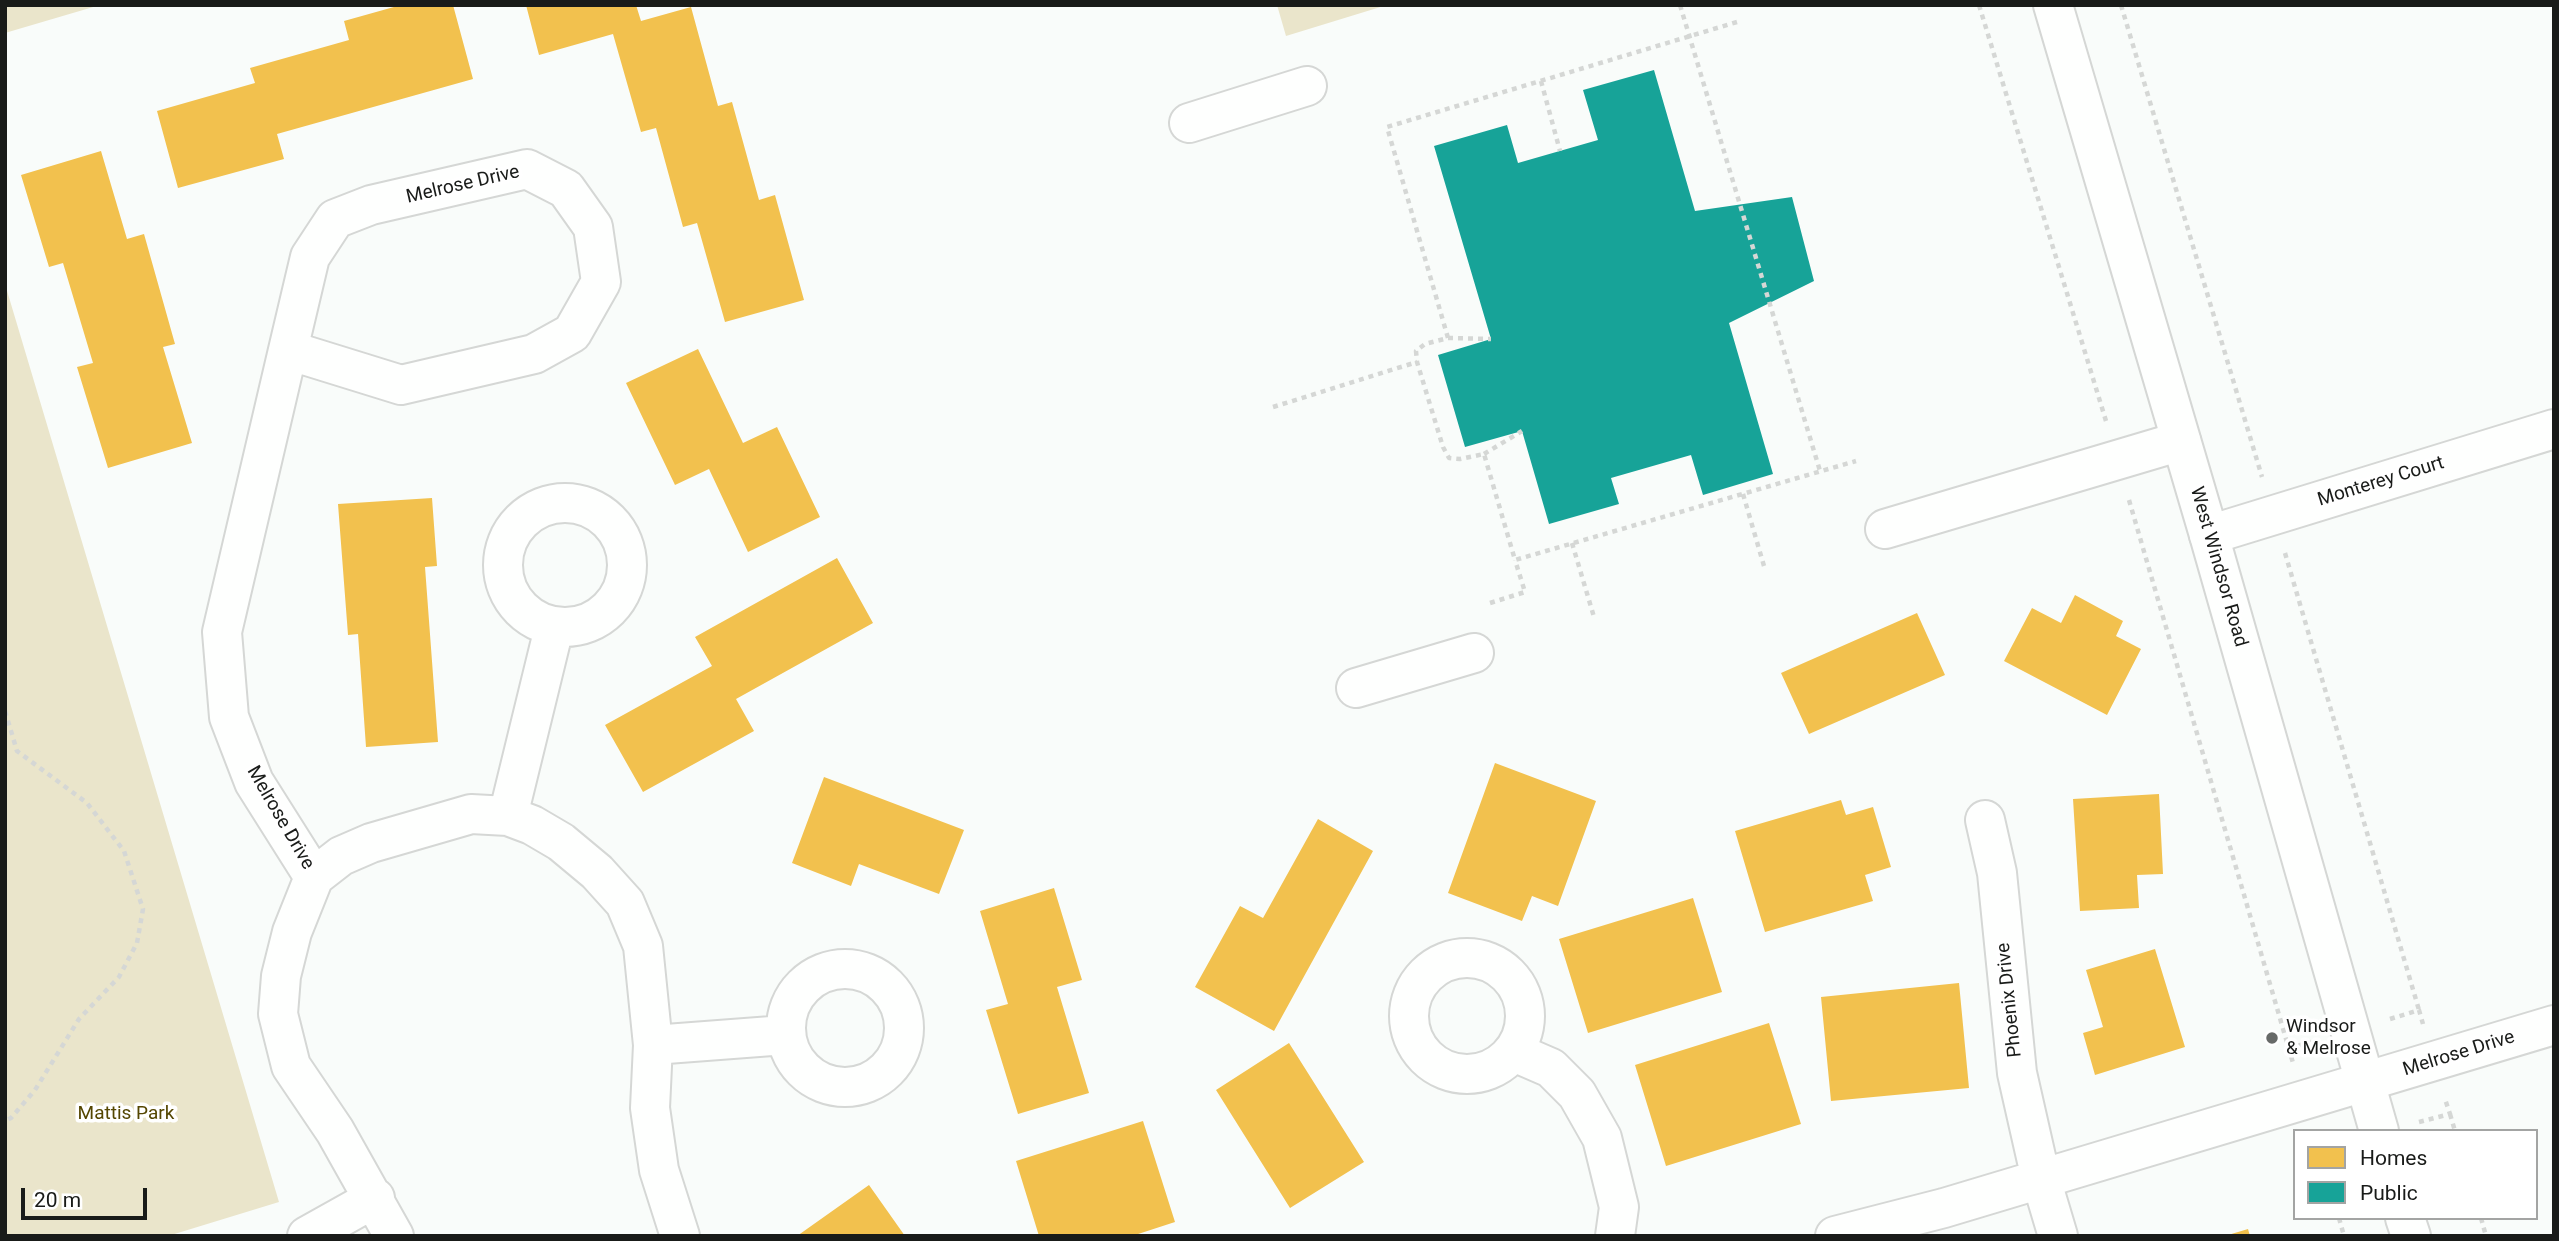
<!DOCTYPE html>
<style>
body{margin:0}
#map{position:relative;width:2559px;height:1241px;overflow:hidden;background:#f9fcfa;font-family:Roboto,sans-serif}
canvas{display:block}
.frame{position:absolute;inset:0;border:7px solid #191b19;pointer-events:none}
.legend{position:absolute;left:2293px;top:1129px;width:245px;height:91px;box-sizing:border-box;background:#fff;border:2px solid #a3a4a3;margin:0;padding:9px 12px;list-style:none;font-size:21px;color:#191b19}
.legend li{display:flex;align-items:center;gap:14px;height:35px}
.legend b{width:35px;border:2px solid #a3a4a3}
.scale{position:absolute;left:21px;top:1188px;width:126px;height:32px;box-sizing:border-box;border:4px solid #191b19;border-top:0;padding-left:9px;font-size:21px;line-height:24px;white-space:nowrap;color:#191b19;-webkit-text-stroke:5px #fff;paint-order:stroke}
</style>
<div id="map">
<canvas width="2559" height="1241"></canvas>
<div class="frame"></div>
<ul class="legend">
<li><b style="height:19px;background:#f2c14e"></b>Homes</li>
<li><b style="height:19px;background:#17a398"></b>Public</li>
</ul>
<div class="scale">20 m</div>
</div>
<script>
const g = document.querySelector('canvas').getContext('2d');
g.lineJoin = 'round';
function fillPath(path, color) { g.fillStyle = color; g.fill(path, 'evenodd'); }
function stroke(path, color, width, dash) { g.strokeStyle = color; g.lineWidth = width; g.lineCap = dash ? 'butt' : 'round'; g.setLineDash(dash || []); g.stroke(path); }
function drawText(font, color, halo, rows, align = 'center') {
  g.font = font + ' Roboto,sans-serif'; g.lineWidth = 7; g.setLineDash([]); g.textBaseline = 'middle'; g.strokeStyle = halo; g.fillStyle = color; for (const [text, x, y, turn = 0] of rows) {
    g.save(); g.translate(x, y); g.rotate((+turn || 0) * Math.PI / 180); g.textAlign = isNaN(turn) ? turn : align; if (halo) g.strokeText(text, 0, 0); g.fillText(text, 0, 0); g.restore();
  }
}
const green = new Path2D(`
 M5,5H100L5,33Z
 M1277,5H1387L1286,36Z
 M5,284L279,1202L168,1236H5Z`);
const homes = new Path2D(`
 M401,5H453L473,79L277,134L284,159L178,188L157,111L255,83L250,68L349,40L344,21Z
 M526,5H636L641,21L691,7L718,106L732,102L759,200L775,195L804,300L725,322L697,223L683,227L656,128L641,132L613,34L539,55Z
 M101,151L127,239L144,234L175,344L163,347L192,443L108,468L77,367L93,363L63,263L49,267L21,175Z
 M698,349L743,443L777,427L820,517L748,552L709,469L675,485L626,383Z
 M432,498L437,566L425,567L438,742L366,747L358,634L348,635L338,504Z
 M837,558L873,623L736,699L754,731L643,792L605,725L712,666L695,637Z
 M2075,595L2123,621L2116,636L2141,649L2107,715L2004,661L2032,608L2061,623Z
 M1917,613L1945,675L1809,734L1781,673Z
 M1495,763L1596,801L1558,906L1532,896L1522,921L1448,893Z
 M824,777L964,830L939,894L859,864L851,886L792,863Z
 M2159,794L2163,874L2137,875L2139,908L2080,911L2073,799Z
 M1841,800L1846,815L1873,807L1891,867L1865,875L1873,901L1765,932L1735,831Z
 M1318,819L1373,851L1274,1031L1195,987L1240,906L1263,918Z
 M1054,888L1082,980L1057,987L1089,1093L1018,1114L986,1010L1008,1004L980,911Z
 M1693,898L1722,992L1588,1033L1559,939Z
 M2155,949L2185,1047L2095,1075L2083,1033L2103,1027L2086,970Z
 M1959,983L1969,1088L1831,1101L1821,997Z
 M1769,1023L1801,1124L1666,1166L1635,1065Z
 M1289,1043L1364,1162L1290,1208L1216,1090Z
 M1143,1121L1175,1222L1132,1236H1039L1016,1161Z
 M869,1185L905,1236H797Z
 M2248,1229L2250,1236H2228V1235Z`);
const public = new Path2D(`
 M1654,70L1695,211L1792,197L1814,281L1729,323L1773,474L1703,495L1691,455L1611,478L1619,504L1549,524L1522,431L1465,447L1438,355L1491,339L1434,146L1507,125L1518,163L1598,140L1583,90Z`);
const path = new Path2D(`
 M1680,5L1820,471
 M1979,5L2106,421
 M2121,5L2262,477
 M1737,22L1387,127L1448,338L1425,344L1416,351L1417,362L1443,447L1449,458L1460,459L1484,454L1515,560L1856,461
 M1541,81L1560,151
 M1448,338L1491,339
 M1273,407L1417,362
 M1484,454L1522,431
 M1743,494L1764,566
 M2129,500L2293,1063
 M1572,543L1594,617
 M2285,553L2419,1010
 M1490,603L1525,592L1515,560
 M5,711L17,751L87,803L124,851L143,909L137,943L119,977L79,1019L35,1090L11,1118L5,1121
 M2390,1019L2419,1010L2423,1024
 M2289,1048L2311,1042
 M2450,1114L2455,1131
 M2419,1122L2450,1114L2445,1099
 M2339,1218L2344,1236
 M2481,1218L2486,1236`);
const minor = new Path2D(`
 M1189,123L1307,86
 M288,350L401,385L534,354L572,333L601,282L593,227L566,189L527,169L371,205L335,219L310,257L288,350L222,632L229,717L254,782L314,877
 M503 565a62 62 0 1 1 124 0a62 62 0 1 1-124 0Z
 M1885,529L2181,441
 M2209,535L2554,429
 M1356,688L1474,653
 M508,816L554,628
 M1985,820L1997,873L2017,1073L2041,1179L2058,1236
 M1409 1016a58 58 0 1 1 116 0a58 58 0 1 1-116 0Z
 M786 1028a59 59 0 1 1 118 0a59 59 0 1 1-118 0Z
 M653,1045L785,1035
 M1514,1052L1551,1068L1577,1094L1602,1138L1619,1207L1615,1236
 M307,1236L375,1198
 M394,1236L335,1131L291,1066L278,1014L281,976L292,932L314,877L341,856L371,843L471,814L508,816L532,825L561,842L597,872L625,903L643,946L653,1045L650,1108L659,1170L680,1236
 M1835,1236L1944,1208L2554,1025`);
const major = new Path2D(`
 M2053,5L2209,535L2379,1131
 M2405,1218L2411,1236`);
const markers = [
 [2272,1038,7,"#676a68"]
];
const streetNames = [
 ["Melrose Drive",463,185,-13],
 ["Monterey Court",2381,482,-17],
 ["West Windsor Road",2218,567,74],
 ["Melrose Drive",280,818,60],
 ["Phoenix Drive",2010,1000,-96],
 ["Melrose Drive",2459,1054,-17]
];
const poiNames = [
 ["Windsor",2286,1027],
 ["& Melrose",2286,1049]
];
const parkNames = [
 ["Mattis Park",126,1114]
];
fillPath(green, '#eae5cb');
fillPath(homes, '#f2c14e');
fillPath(public, '#17a398');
stroke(minor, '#d5d7d5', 42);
stroke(major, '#d5d7d5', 42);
stroke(path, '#d5d7d5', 4.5, [5, 5]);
stroke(minor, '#fefffe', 38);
stroke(major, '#fefffe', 38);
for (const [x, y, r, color] of markers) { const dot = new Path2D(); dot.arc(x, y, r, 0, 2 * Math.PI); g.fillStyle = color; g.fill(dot); stroke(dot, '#fff', 2.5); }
drawText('19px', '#191b19', '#fff', streetNames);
drawText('19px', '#191b19', '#fff', poiNames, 'left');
drawText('19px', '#544601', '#fff', parkNames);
</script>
